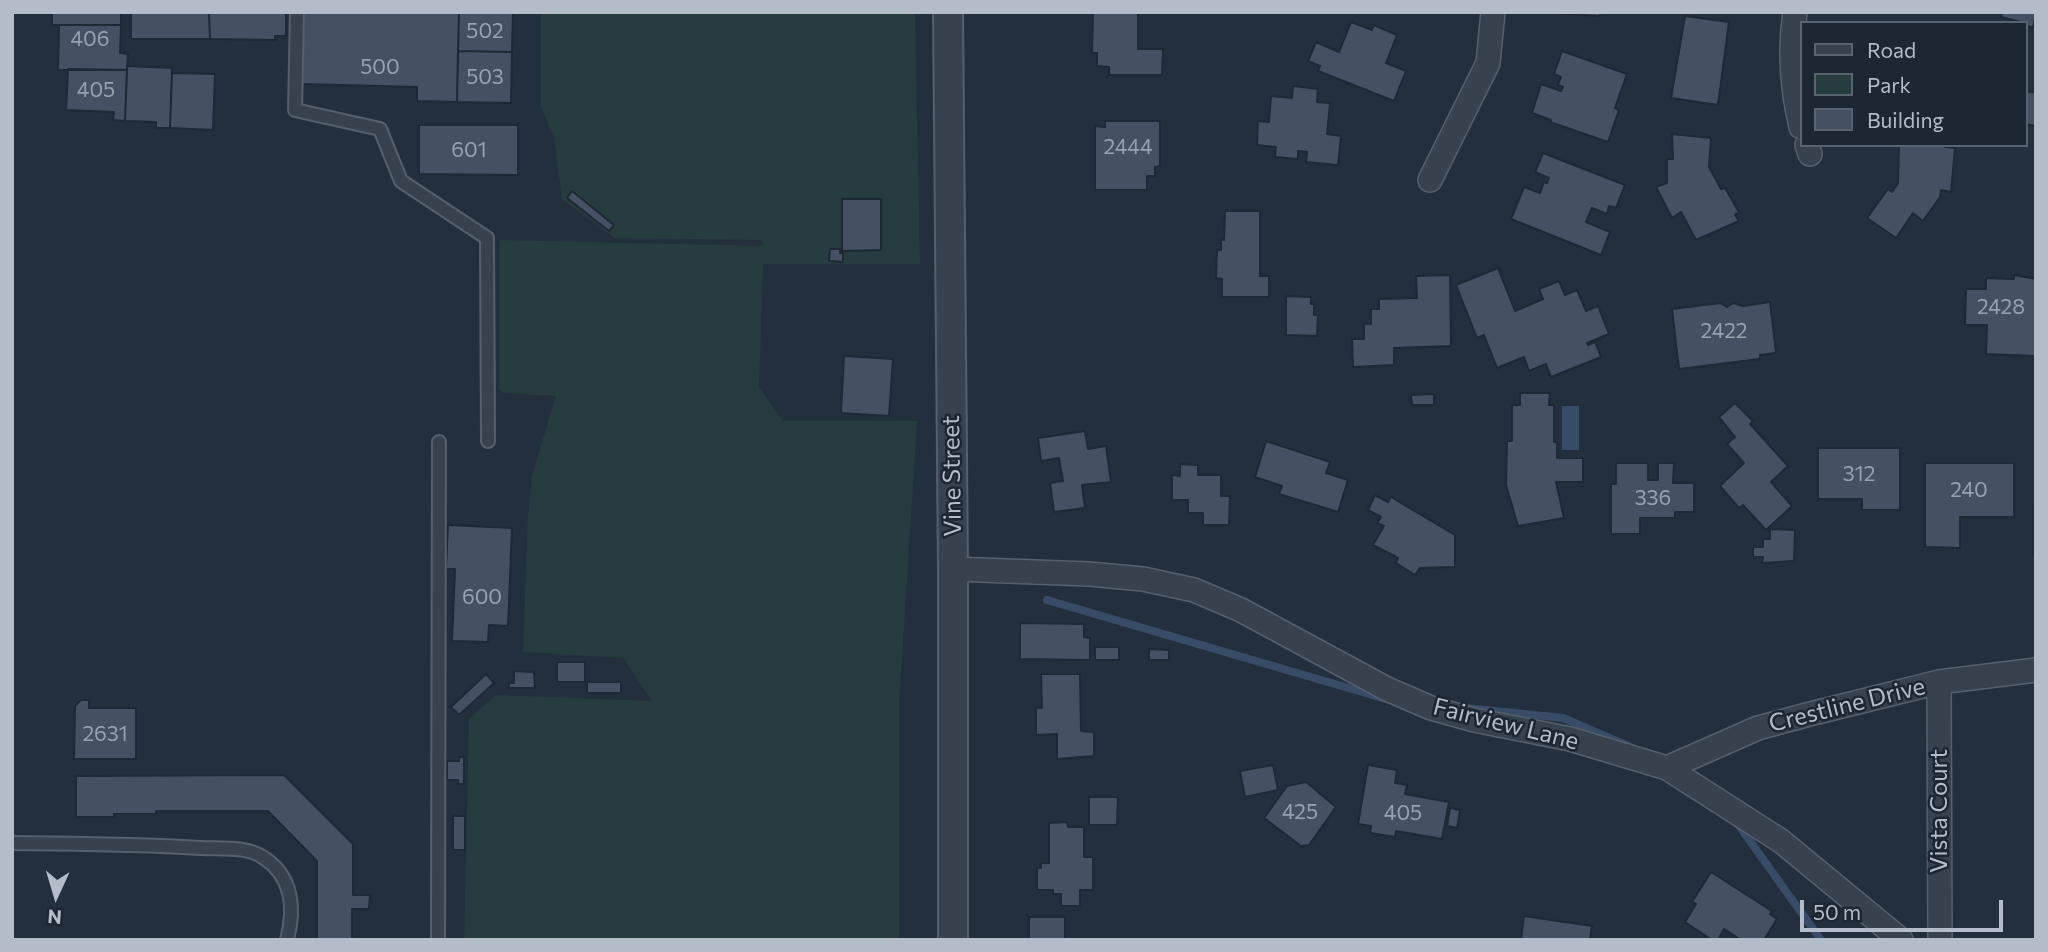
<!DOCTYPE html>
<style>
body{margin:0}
#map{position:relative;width:2048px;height:952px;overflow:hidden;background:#242f3e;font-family:Commissioner,sans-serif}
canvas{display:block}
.frame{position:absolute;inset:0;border:14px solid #b4bcc9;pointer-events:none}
.legend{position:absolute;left:1800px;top:21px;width:228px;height:126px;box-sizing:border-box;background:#1d2633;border:2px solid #59626f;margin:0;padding:9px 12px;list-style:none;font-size:21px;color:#b4bcc9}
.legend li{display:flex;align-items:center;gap:14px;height:35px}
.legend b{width:35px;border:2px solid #59626f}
.north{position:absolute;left:21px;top:861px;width:70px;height:70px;-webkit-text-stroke:5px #1d2633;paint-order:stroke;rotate:184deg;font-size:19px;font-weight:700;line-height:28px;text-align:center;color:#b4bcc9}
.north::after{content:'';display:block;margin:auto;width:24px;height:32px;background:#b4bcc9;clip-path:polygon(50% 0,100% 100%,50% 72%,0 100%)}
.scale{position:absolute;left:1800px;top:900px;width:203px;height:32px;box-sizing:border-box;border:4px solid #b4bcc9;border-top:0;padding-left:9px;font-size:21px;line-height:24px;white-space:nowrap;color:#b4bcc9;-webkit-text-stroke:5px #1d2633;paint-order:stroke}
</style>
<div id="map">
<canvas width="2048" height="952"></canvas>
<div class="frame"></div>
<ul class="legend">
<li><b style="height:9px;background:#38414e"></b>Road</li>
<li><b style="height:19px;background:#263c3f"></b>Park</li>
<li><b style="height:19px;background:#455162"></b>Building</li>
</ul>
<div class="north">N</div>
<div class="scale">50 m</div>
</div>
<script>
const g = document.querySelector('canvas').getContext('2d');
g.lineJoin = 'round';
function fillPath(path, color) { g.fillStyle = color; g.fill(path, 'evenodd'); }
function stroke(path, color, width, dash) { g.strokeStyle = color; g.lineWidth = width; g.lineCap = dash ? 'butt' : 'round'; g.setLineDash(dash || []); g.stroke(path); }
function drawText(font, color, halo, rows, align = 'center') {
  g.font = font + ' Commissioner,sans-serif'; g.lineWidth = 5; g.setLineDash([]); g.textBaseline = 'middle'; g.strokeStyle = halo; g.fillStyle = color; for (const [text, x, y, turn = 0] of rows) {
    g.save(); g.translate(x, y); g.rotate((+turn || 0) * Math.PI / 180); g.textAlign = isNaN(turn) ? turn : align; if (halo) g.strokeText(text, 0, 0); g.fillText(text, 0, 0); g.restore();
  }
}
const green = new Path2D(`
 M541,12H915L920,264H763L759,387L783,421H917L899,705V940H464L469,719L496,695L652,701L623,658L523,652L528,516L532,475L556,396L504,393L499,389V240L763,246L762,240L615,238L562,199L554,137L541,107Z`);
const water = new Path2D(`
 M1562,406H1579V450H1562Z`);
const stream = new Path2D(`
 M1047,600L1393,701
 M1466,708L1563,718L1628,746
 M1737,823L1821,940`);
const building = new Path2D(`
 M52,12H121V25H52Z
 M131,12H209L210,39H131Z
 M209,12H286V36H275V40L210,39Z
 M303,12H459L457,102L417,101V87L302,84Z
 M459,12H513L512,52L458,51Z
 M1093,12H1138V49H1163L1162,75H1109V67L1097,66V53H1092Z
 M1562,12H1600V16L1562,14Z
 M2002,12H2036L2033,28L2025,25V23L2001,17Z
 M1685,16L1729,22L1718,105L1671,98Z
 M1351,22L1372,30L1374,25L1397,35L1386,63L1406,71L1394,101L1318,71L1320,66L1308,61L1316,42L1339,52Z
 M59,25H121L120,53L128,54L127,70H58Z
 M458,51L512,52L511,103L457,102Z
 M1562,51L1627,74L1615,108L1619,110L1608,142L1550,122L1551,120L1532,113L1541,84L1561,91L1563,87L1558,85L1561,77L1554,74Z
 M127,66L172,68L170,128H156V122L125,121Z
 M68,69L127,70L125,121L113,120L114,112L66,110Z
 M172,73L215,74L213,130L170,128Z
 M1293,86L1318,89L1317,102L1330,103L1327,134L1341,136L1338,165L1306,162L1307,152L1298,151V159L1275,157L1276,147L1257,145L1258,121L1269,122L1271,96L1292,98Z
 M2025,91L2036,93V126L2025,124Z
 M1105,121H1160V166L1155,167V176H1147V190H1095V126L1105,127Z
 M419,125H518V175L419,174Z
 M1672,134L1711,138L1709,167L1721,189L1725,188L1739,212L1735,215L1739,221L1696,240L1681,212L1672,218L1656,187L1667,183V159H1673Z
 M1899,145H1946L1945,147L1955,148L1951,192L1941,190L1940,197L1923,221L1913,213L1896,238L1867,218L1888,189L1892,192L1898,183Z
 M1543,153L1625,185L1616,208L1609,206L1607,214L1592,208L1586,222L1610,232L1601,255L1511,219L1524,187L1540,193L1544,182L1547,183L1549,178L1535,172Z
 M572,191L614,225L609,231L567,198Z
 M842,199H881V250L842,251Z
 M1225,211H1260V276H1269V297H1222V279L1216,278L1217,250H1221V239L1224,240Z
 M830,249H840V253H843V262L829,261Z
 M1498,268L1515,311L1543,299L1539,289L1559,281L1565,295L1577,290L1586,311L1598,306L1609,334L1587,343L1588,345L1595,342L1601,357L1551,377L1546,364L1529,371L1524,357L1497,368L1484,335L1477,338L1456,285Z
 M1450,275L1451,346L1394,348V365L1353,367L1352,339H1364V324H1371V309H1379V299L1417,298L1416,276Z
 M2014,275L2036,279V356L1986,354L1987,325H1965L1966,289H1986V278L2014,279Z
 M1286,296L1311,297V304H1314V315H1318L1317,336L1286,335Z
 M1770,302L1776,353L1760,355V359L1679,369L1672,309L1720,303L1727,307L1733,303L1743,306Z
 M844,356L893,359L889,416L841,413Z
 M1520,393H1550L1549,405H1554V442H1557V458H1583V482H1556L1564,518L1518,526L1506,485L1507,441H1512V405H1520Z
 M1434,394V405H1412L1411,395Z
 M1735,403L1753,421L1750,424L1788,466L1771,482L1792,506L1766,530L1743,505L1739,508L1720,486L1744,463L1727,444L1735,437L1719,417Z
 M1085,431L1088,449L1106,446L1111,482L1082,485L1085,508L1054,512L1050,483L1063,481L1059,458L1041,461L1038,438Z
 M1266,441L1330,462L1326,473L1348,480L1338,512L1279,494L1282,486L1255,477Z
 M1818,448H1900V510H1862V499H1818Z
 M1616,463H1648V480H1658V463H1674L1673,483H1694V512H1675V518H1640V534H1611V484H1616Z
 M1925,463H2014V517H1960V548L1925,547Z
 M1180,464L1198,465V475H1221V496H1230L1229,525H1203V513H1188V500H1172V475L1180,476Z
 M1375,495L1388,502L1391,497L1455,535V567L1420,568L1415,575L1396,563L1398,558L1373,545L1384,526L1377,523L1381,517L1368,510Z
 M2033,505H2036V556H2033Z
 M448,525L512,528L508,626L489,625L488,642L452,641L455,569H446Z
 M1770,529L1795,530L1794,561L1762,563L1763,557H1753V547H1763V539H1770Z
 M1020,623L1084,624V637L1090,638V660L1020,659Z
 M1095,647H1119V660H1095Z
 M1149,649L1169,650V660H1149Z
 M557,662H585V682H557Z
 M514,671L534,672L535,688H509V683H514Z
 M486,674L494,683L459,715L451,707Z
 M1041,674H1080L1081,731L1094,732V756L1057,759V734L1036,735V708H1042Z
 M587,682H621V693H587Z
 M81,700H89V708H136V759H74L75,706Z
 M459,757H464V784H458V780H447V761H459Z
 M1273,765L1278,790L1245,797L1240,771Z
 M1368,765L1397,770L1395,783L1407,785L1405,794L1449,802L1442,839L1396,831L1395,837L1370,833L1371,826L1358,824Z
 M284,775L353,844V895H370L369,909H352V940H317V861L268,811H156V814H114V817H76V776Z
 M1306,782L1336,807L1309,845L1301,846L1264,818L1287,786Z
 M1089,797H1118L1117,825H1089Z
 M1450,808L1460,810L1457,828L1447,826Z
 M453,816H465V850H453Z
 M1067,822L1068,827H1084V857H1093V890H1080V906H1061V894H1053V890H1037V868H1041V863H1049V823Z
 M1711,872L1772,911L1770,914L1777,919L1764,940H1741L1724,929L1718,940H1712L1685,922L1696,904L1692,902Z
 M1524,916L1592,926L1590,940H1521Z
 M1029,917H1065V940H1029Z`);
const service = new Path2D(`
 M297,12L295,110L380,129L401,181L487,238L488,441
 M12,843C75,844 138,844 201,848C221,849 248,846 264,858C293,877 295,909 287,940
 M438,940L439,442`);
const minor = new Path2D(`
 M1795,12C1789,51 1792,89 1801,127
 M1807,145L1810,154
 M1430,180L1488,63L1493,12
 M953,569L1089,574L1143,579L1194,590L1241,610L1387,689L1431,708L1474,720L1570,739L1667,768L1781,841L1901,940
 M1939,682L1940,940
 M1667,768L1758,728L1810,714L1939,682L2036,670`);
const tertiary = new Path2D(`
 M948,12L953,569V940`);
const numberNames = [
 ["502",485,31],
 ["406",90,39],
 ["500",380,67],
 ["503",485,77],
 ["405",96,90],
 ["2444",1128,147],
 ["601",469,150],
 ["2428",2001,307],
 ["2422",1724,331],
 ["312",1859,474],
 ["240",1969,490],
 ["336",1653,498],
 ["600",482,597],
 ["2631",105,734],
 ["425",1300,812],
 ["405",1403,813]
];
const streetNames = [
 ["Vine Street",952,476,-91],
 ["Crestline Drive",1847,705,-14],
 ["Fairview Lane",1506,724,14],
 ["Vista Court",1939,811,-90]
];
fillPath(green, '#263c3f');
fillPath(water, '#394c67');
stroke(stream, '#394c67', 8);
fillPath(building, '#455162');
stroke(building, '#1f2835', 2);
stroke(service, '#565f6c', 16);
stroke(minor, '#565f6c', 26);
stroke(tertiary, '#565f6c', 32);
stroke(service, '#38414e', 12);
stroke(minor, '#38414e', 23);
stroke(tertiary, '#38414e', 28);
drawText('21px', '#98a1af', null, numberNames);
drawText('24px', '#b4bcc9', '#1d2633', streetNames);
</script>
